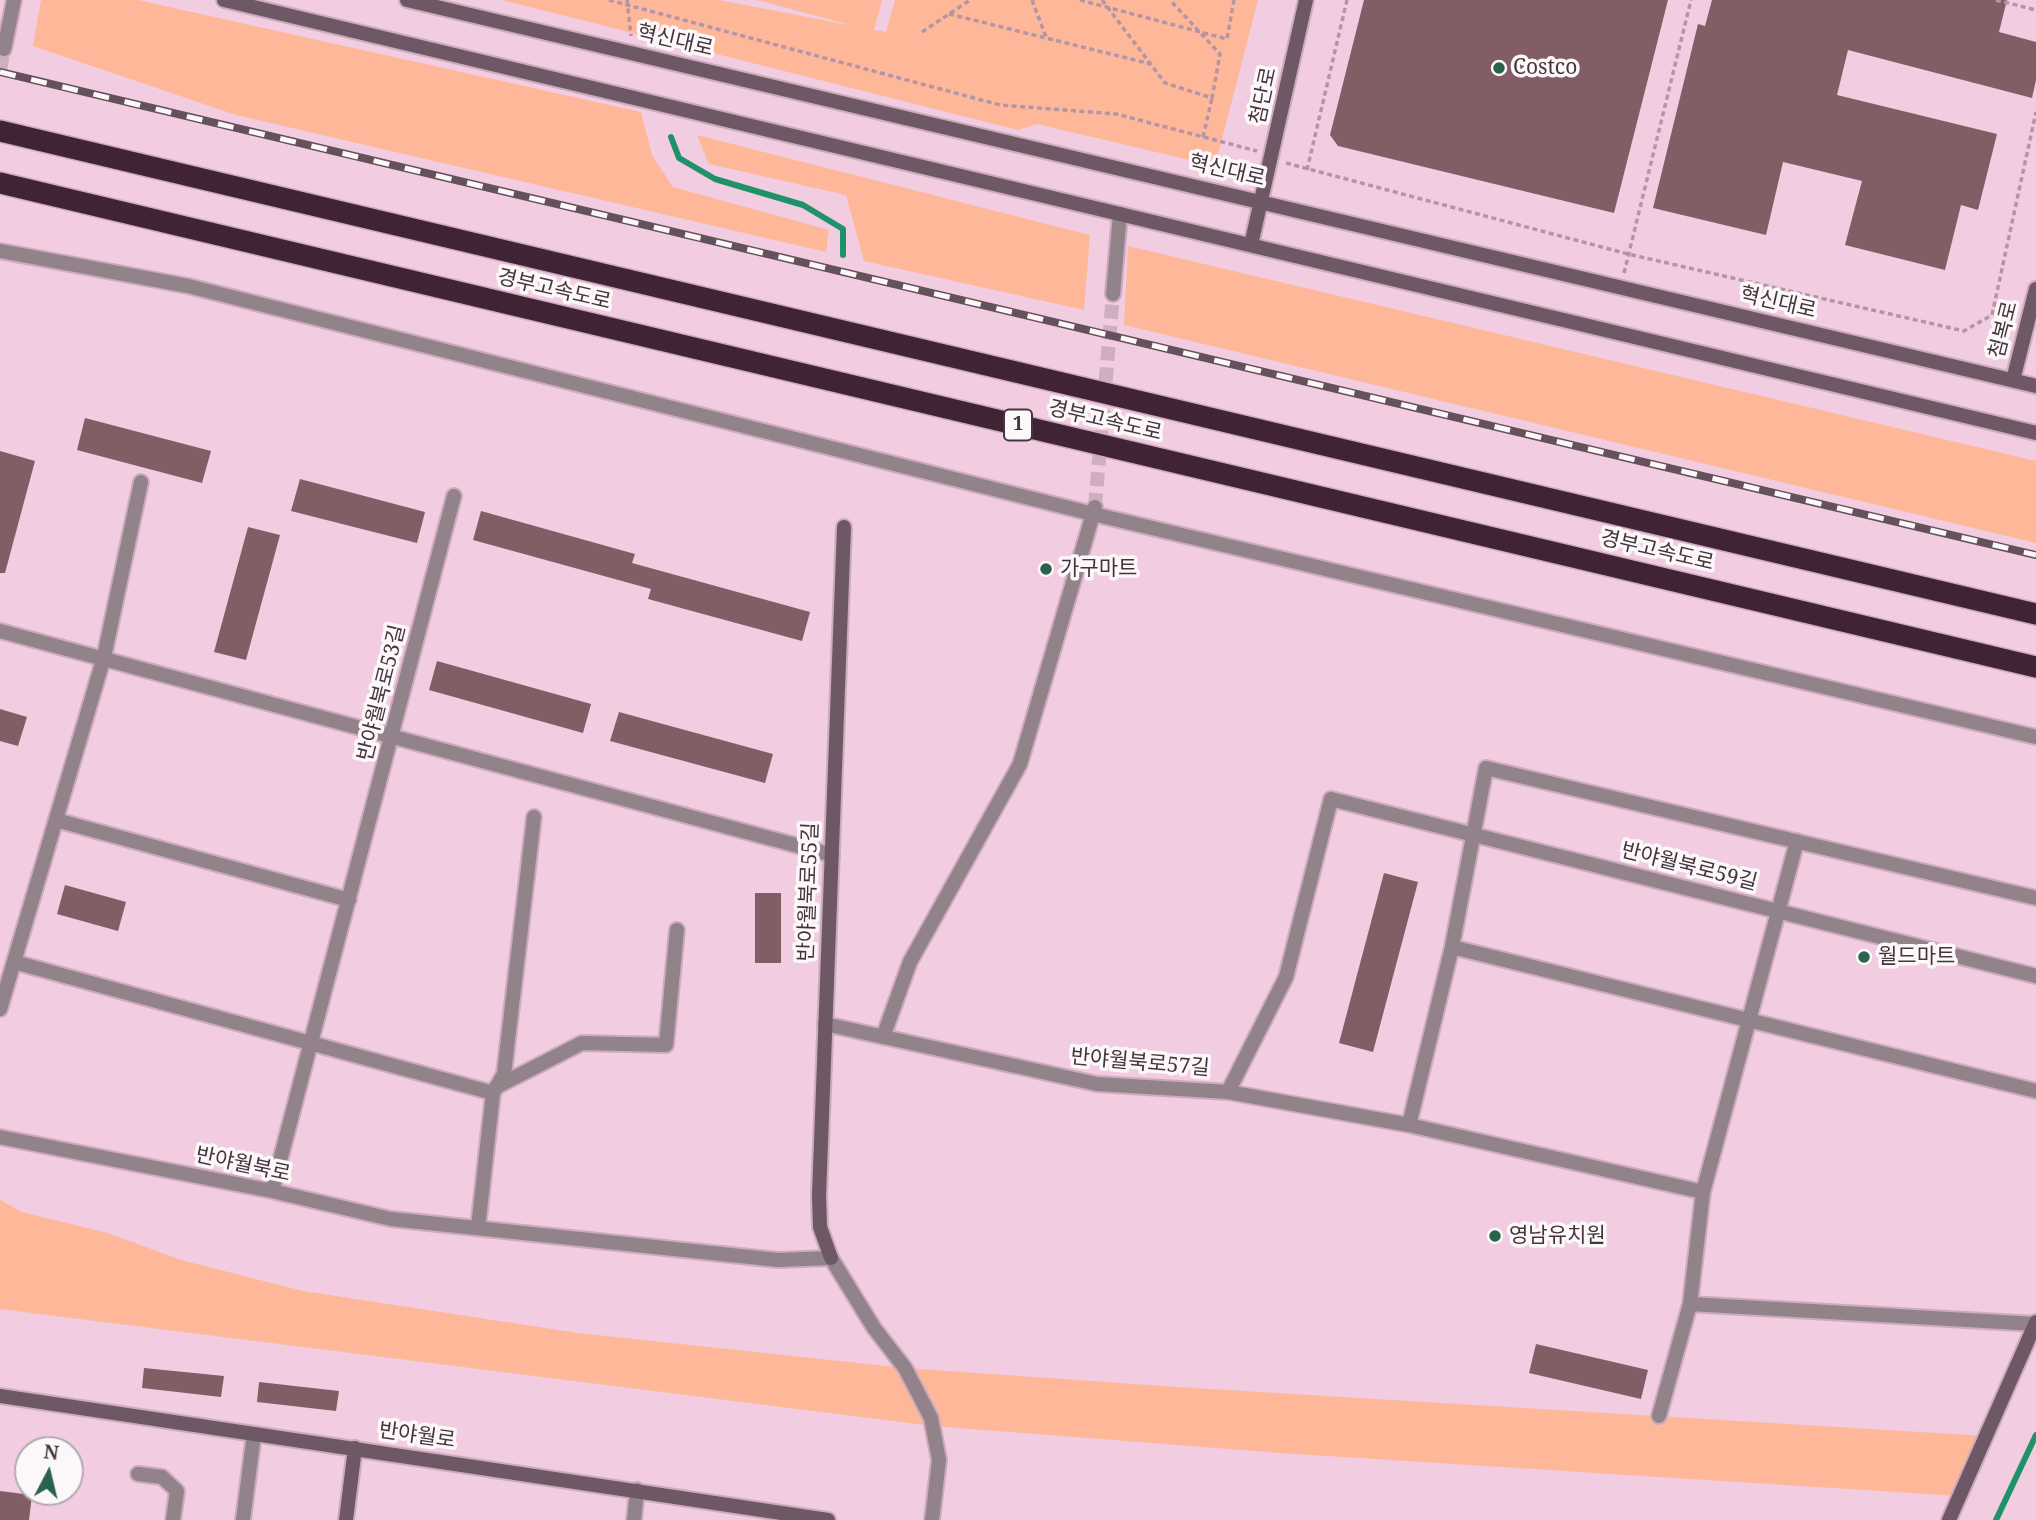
<!DOCTYPE html>
<meta charset="utf-8">
<style>
body{margin:0}
#map{position:relative;width:2036px;height:1520px;overflow:hidden;background:#f2cce1;font-family:"Noto Serif",serif}
canvas{display:block}
.north{position:absolute;left:14px;top:1436px;width:70px;height:70px;box-sizing:border-box;background:#fcf8fa;border:2px solid #b2aaae;border-radius:50%;rotate:7deg;font-size:19px;font-weight:700;line-height:28px;text-align:center;color:#44353d}
.north::after{content:'';display:block;margin:auto;width:24px;height:32px;background:#2a634c;clip-path:polygon(50% 0,100% 100%,50% 72%,0 100%)}
</style>
<div id="map">
<canvas width="2036" height="1520"></canvas>
<div class="north">N</div>
</div>
<script>
const g = document.querySelector('canvas').getContext('2d');
g.lineJoin = 'round';
function fillPath(path, color) { g.fillStyle = color; g.fill(path, 'evenodd'); }
function stroke(path, color, width, dash) { g.strokeStyle = color; g.lineWidth = width; g.lineCap = dash ? 'butt' : 'round'; g.setLineDash(dash || []); g.stroke(path); }
function drawText(font, color, halo, rows, align = 'center') {
  g.font = font + ' "Noto Serif","Noto Sans KR",serif'; g.lineWidth = 7; g.setLineDash([]); g.textBaseline = 'middle'; g.strokeStyle = halo; g.fillStyle = color; for (const [text, x, y, turn = 0] of rows) {
    g.save(); g.translate(x, y); g.rotate((+turn || 0) * Math.PI / 180); g.textAlign = isNaN(turn) ? turn : align; if (halo) g.strokeText(text, 0, 0); g.fillText(text, 0, 0); g.restore();
  }
}
const green = new Path2D(`
 M41,0H138L641,112L652,155L673,187L829,230L826,252L236,115L33,46Z
 M502,0H719L854,26L757,0H882L874,30L886,32L895,0H1258L1215,166L1037,124L1018,130Z
 M697,135L1090,235L1084,310L864,261L846,195L709,164Z
 M1128,246L2036,461V543L1124,325Z
 M0,1200L22,1212L108,1233L181,1260L303,1291L578,1333L905,1368L1178,1387L1986,1436L1959,1496L1280,1453L933,1426L0,1309Z`);
const stream = new Path2D(`
 M671,137L679,158L715,179L803,205L843,229V255
 M1996,1520L2036,1435`);
const building = new Path2D(`
 M1364,0H1668L1614,213L1338,146L1330,135Z
 M1712,0H2007L1999,32L2036,42V80L2032,98L1848,50L1837,95L1997,134L1978,210L1961,205L1945,270L1845,245L1862,181L1783,162L1766,235L1653,208L1698,24L1705,26Z
 M85,418L211,451L202,483L77,450Z
 M0,451L35,461L5,573H0Z
 M300,479L425,512L417,543L291,511Z
 M481,511L635,554L632,563L810,612L802,641L648,599L651,589L473,540Z
 M248,527L280,535L246,660L214,652Z
 M437,661L591,704L583,733L429,690Z
 M0,709L27,717L18,746L0,741Z
 M619,712L773,754L765,783L610,741Z
 M1384,873L1418,882L1373,1052L1339,1043Z
 M65,885L126,902L118,931L57,914Z
 M755,893H781V963H755Z
 M1536,1344L1648,1370L1641,1399L1529,1373Z
 M144,1368L224,1376L221,1397L142,1388Z
 M259,1382L339,1391L336,1411L257,1402Z
 M0,1491L32,1495L29,1520H0Z`);
const streetTunnel = new Path2D(`
 M0,70L4,49
 M1095,507L1113,294`);
const path = new Path2D(`
 M609,0L1000,105L1116,114L1257,151
 M627,0L631,36
 M1032,0L1046,37
 M1080,0L1227,39L1234,0
 M1102,0L1165,83L1212,98L1220,54L1170,0
 M1996,0L2036,10
 M949,14L1151,64
 M922,32L970,0
 M1203,137L1212,98
 M1286,163L1628,254L1964,331L1992,315L2036,112
 M1307,170L1347,0
 M1624,273L1691,0`);
const street = new Path2D(`
 M4,49L14,0
 M0,251L188,286L1093,514L2036,737
 M1113,294L1120,214
 M0,631L832,855
 M56,820L349,900
 M1452,947L1486,768L2036,898
 M14,962L493,1093
 M0,1009L104,657L141,482
 M825,1024L1097,1084L1228,1092L1286,977L1331,799L2036,976
 M883,1037L910,962L1020,764L1095,507
 M496,1087L582,1043L666,1045L677,930
 M1228,1092L1409,1125L1703,1192L1690,1304L1659,1416
 M1409,1125L1452,947L2036,1091
 M0,1137L272,1191L391,1219L778,1260L831,1258L874,1328L905,1368L931,1418L939,1460L932,1520
 M272,1191L454,496
 M1703,1192L1797,841
 M478,1228L493,1093L504,1074L534,817
 M1690,1304L2036,1324
 M138,1474L162,1477L177,1491L173,1520
 M243,1520L254,1434
 M634,1520L637,1490`);
const secondary = new Path2D(`
 M224,0L2036,433
 M407,0L2036,386
 M1251,245L1306,0
 M2013,380L2036,289
 M831,1258L820,1227L819,1196L844,527
 M0,1396L828,1520
 M346,1520L355,1448
 M1949,1520L2036,1322`);
const highway = new Path2D(`
 M0,131L2036,614
 M0,183L2036,667`);
const rail = new Path2D(`
 M0,72L2036,555`);
const markers = [
 [1499,68,7,"#2a634c"],
 [1046,569,7,"#2a634c"],
 [1864,957,7,"#2a634c"],
 [1495,1236,7,"#2a634c"]
];
const shields = [
 [1018,425,28]
];
const shieldNames = [
 ["1",1018,425]
];
const streetNames = [
 ["혁신대로",675,41,13],
 ["첨단로",1264,96,-78],
 ["혁신대로",1227,171,13],
 ["경부고속도로",554,290,13],
 ["혁신대로",1778,303,13],
 ["첨복로",2004,330,-76],
 ["경부고속도로",1105,421,13],
 ["경부고속도로",1657,551,13],
 ["반야월북로53길",382,693,-76],
 ["반야월북로59길",1689,867,14],
 ["반야월북로55길",809,892,-88],
 ["반야월북로57길",1140,1063,5],
 ["반야월북로",243,1165,12],
 ["반야월로",417,1436,8]
];
const poiNames = [
 ["Costco",1513,68],
 ["가구마트",1060,569],
 ["월드마트",1878,957],
 ["영남유치원",1509,1236]
];
fillPath(green, '#feb899');
stroke(stream, '#1f926a', 6);
fillPath(building, '#825d65');
stroke(streetTunnel, '#cfaec0', 14, [14, 7]);
stroke(street, '#ccabbd', 18);
stroke(secondary, '#ccabbd', 18);
stroke(highway, '#ccabbd', 24);
stroke(path, '#b395a5', 3.5, [5, 3.5]);
stroke(street, '#92828a', 14);
stroke(secondary, '#6f5865', 14);
stroke(highway, '#402435', 21);
stroke(rail, '#64515b', 8);
stroke(rail, '#fcf8fa', 5, [16]);
for (const [x, y, r, color] of markers) { const dot = new Path2D(); dot.arc(x, y, r, 0, 2 * Math.PI); g.fillStyle = color; g.fill(dot); stroke(dot, '#fcf8fa', 2.5); }
for (const [x, y, w] of shields) { const box = new Path2D(); box.roundRect(x - w / 2, y - 15.5, w, 31, 5); g.fillStyle = '#fcf8fa'; g.fill(box); stroke(box, '#44353d', 2); }
drawText('bold 19px', '#44353d', null, shieldNames);
drawText('21px', '#44353d', '#fcf8fa', streetNames);
drawText('21px', '#44353d', '#fcf8fa', poiNames, 'left');
</script>
